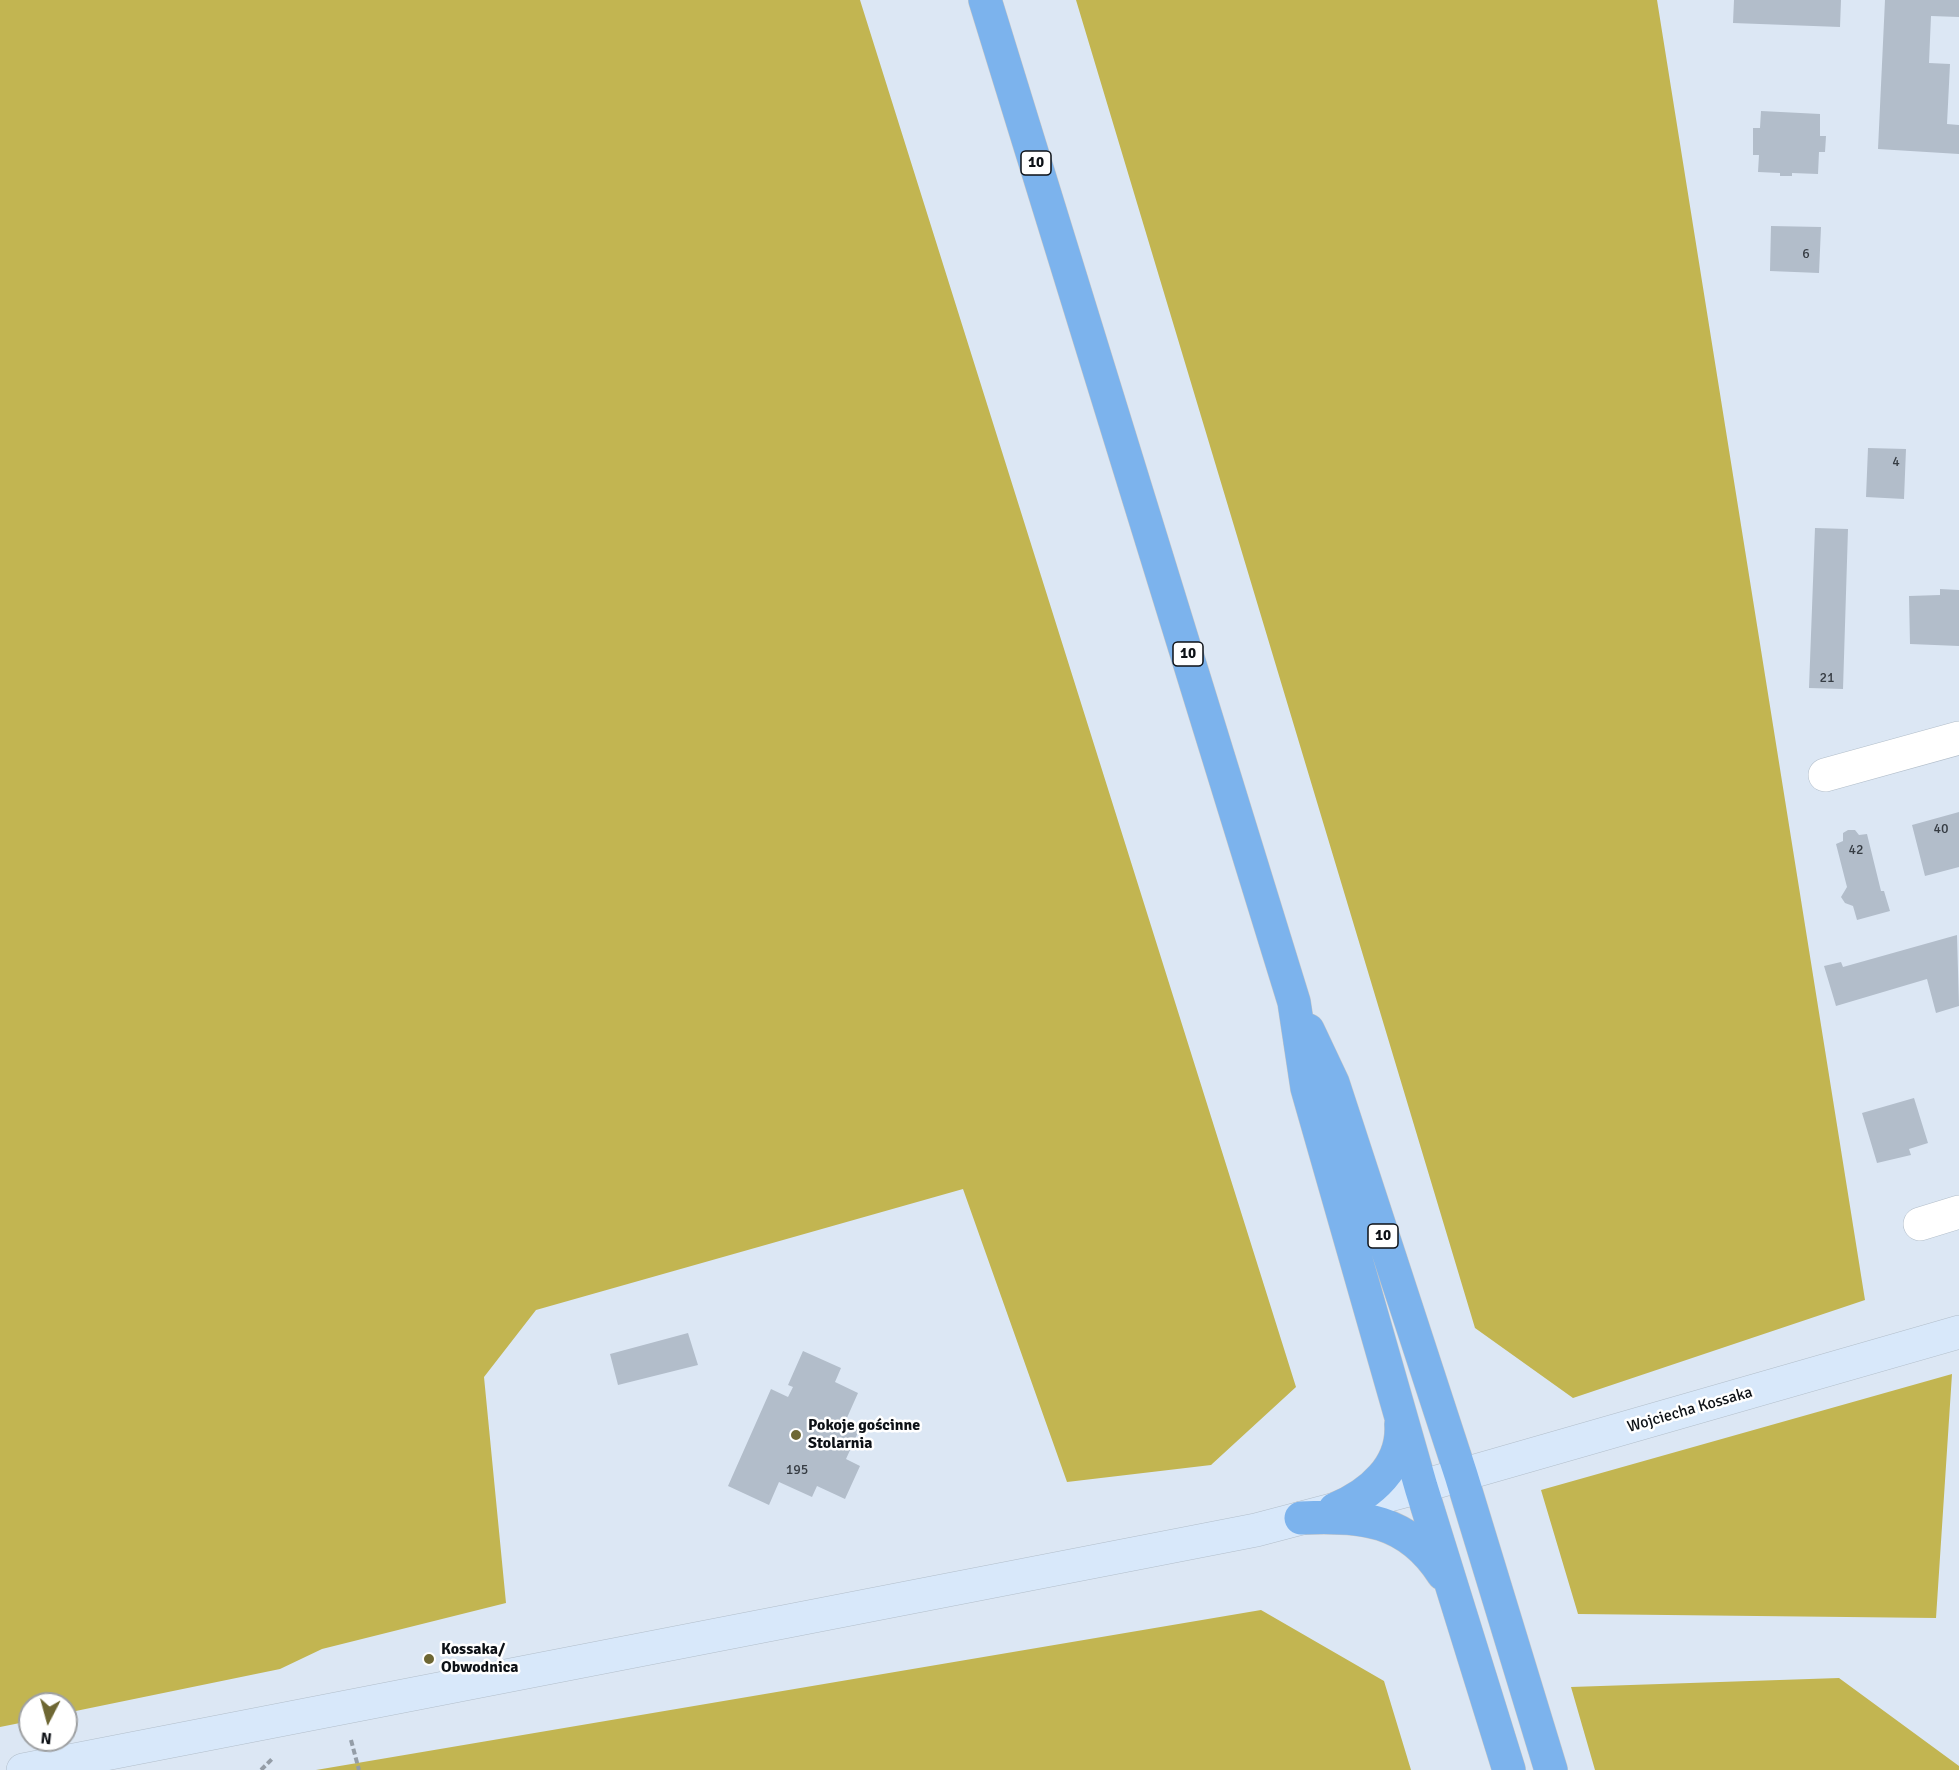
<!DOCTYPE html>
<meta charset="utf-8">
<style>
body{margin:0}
#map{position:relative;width:1959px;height:1770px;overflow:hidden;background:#dce7f4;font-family:Signika,sans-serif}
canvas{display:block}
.north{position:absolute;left:18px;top:1692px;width:60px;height:60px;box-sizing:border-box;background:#fff;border:2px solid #9ea0a2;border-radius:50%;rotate:186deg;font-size:16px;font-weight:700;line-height:24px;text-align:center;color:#0d1116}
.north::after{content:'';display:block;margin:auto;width:21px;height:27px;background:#6e6733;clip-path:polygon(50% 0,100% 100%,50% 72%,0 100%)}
</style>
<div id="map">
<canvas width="1959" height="1770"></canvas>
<div class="north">N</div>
</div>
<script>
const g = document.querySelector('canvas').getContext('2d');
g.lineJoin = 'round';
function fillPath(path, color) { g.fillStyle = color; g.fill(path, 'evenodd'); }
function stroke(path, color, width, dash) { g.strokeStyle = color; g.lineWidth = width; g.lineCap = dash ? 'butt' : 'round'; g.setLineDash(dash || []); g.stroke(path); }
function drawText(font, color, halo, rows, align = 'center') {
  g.font = font + ' Signika,sans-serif'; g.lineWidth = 5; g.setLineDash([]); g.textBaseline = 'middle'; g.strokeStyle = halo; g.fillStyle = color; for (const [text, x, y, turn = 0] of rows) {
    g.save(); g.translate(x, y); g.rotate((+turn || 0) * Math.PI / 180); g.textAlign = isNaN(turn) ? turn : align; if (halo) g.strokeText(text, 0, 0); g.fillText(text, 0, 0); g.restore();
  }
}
const forest = new Path2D(`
 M0,0H860L1296,1387L1211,1465L1067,1482L963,1189L536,1310L484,1377L506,1603L322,1649L280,1669L66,1713V1704H30V1721L0,1727Z
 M1076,0H1657L1865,1300L1573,1398L1475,1328Z
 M1952,1374L1936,1618L1578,1614L1541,1490Z
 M1261,1610L1384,1681L1411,1770H316Z
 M1839,1678L1959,1766V1770H1595L1571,1687Z`);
const building = new Path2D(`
 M1734,0H1841L1840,27L1733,23Z
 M1885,0H1959V17L1931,16L1929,63L1950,64L1947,124L1959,125V154L1878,149Z
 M1761,111L1820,114V136H1826L1825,152H1819L1818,174L1792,173V176H1780V173L1758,172L1759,155H1753V128H1760Z
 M1771,226L1821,227L1819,273L1770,271Z
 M1868,448L1906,449L1904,499L1866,497Z
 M1815,528L1848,529L1843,689L1809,688Z
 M1940,589L1959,590V646L1910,644L1909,596L1940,595Z
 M1959,812V867L1925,876L1912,825Z
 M1848,830H1855L1859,835L1867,834L1881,891H1884L1890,911L1857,920L1853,906L1845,903L1841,897L1847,887L1836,844L1843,841V833Z
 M1957,935L1959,1006L1936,1013L1927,979L1836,1006L1824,966L1841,962L1843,967Z
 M1914,1098L1928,1143L1909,1149L1911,1155L1877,1163L1862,1113Z
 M688,1333L698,1365L618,1385L610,1354Z
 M803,1351L841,1368L835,1382L858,1393L846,1420L861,1426L846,1459L860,1466L845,1499L817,1486L812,1497L779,1482L769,1505L728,1486L771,1389L788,1397L793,1387L788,1385Z`);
const path = new Path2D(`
 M351,1740L359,1770
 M261,1770L273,1758`);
const street = new Path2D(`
 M1825,775L1959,738
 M1920,1224L1959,1212`);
const secondary = new Path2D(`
 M23,1770L1256,1530L1412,1489L1959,1332`);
const highway = new Path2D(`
 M985,0L1294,1002L1307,1088L1421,1487L1509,1770
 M1308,1030L1333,1083L1461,1475L1551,1770
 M1335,1509C1370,1495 1404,1466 1401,1424
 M1301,1518C1361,1515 1408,1519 1443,1574`);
const markers = [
 [796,1435,6,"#6e6733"],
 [429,1659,6,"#6e6733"]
];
const numberNames = [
 ["6",1806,254],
 ["4",1896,462],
 ["21",1827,678],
 ["40",1941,829],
 ["42",1856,850],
 ["195",797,1470]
];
const shields = [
 [1036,163,30],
 [1188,654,30],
 [1383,1236,30]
];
const shieldNames = [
 ["10",1036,163],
 ["10",1188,654],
 ["10",1383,1236]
];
const streetNames = [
 ["Wojciecha Kossaka",1690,1410,-16]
];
const poiNames = [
 ["Pokoje gościnne",808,1426],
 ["Stolarnia",808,1444],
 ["Kossaka/",441,1650],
 ["Obwodnica",441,1668]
];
fillPath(forest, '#c2b551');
fillPath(building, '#b2bdca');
stroke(street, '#b2beca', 34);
stroke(secondary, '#b2beca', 34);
stroke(highway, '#c5c6c7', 34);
stroke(path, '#949da7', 4, [6, 3]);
stroke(street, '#fff', 33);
stroke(secondary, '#d8e8fa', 33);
stroke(highway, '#7cb3ed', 33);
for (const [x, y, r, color] of markers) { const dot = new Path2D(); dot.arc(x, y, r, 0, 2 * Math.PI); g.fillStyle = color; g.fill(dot); stroke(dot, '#fff', 2); }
drawText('14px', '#363c43', null, numberNames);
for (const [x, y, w] of shields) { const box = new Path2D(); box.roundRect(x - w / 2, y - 12, w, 24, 4.5); g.fillStyle = '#fff'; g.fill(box); stroke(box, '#0d1116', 1.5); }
drawText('bold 15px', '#0d1116', null, shieldNames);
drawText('16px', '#0d1116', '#fff', streetNames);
drawText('bold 16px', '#0d1116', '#fff', poiNames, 'left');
</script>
